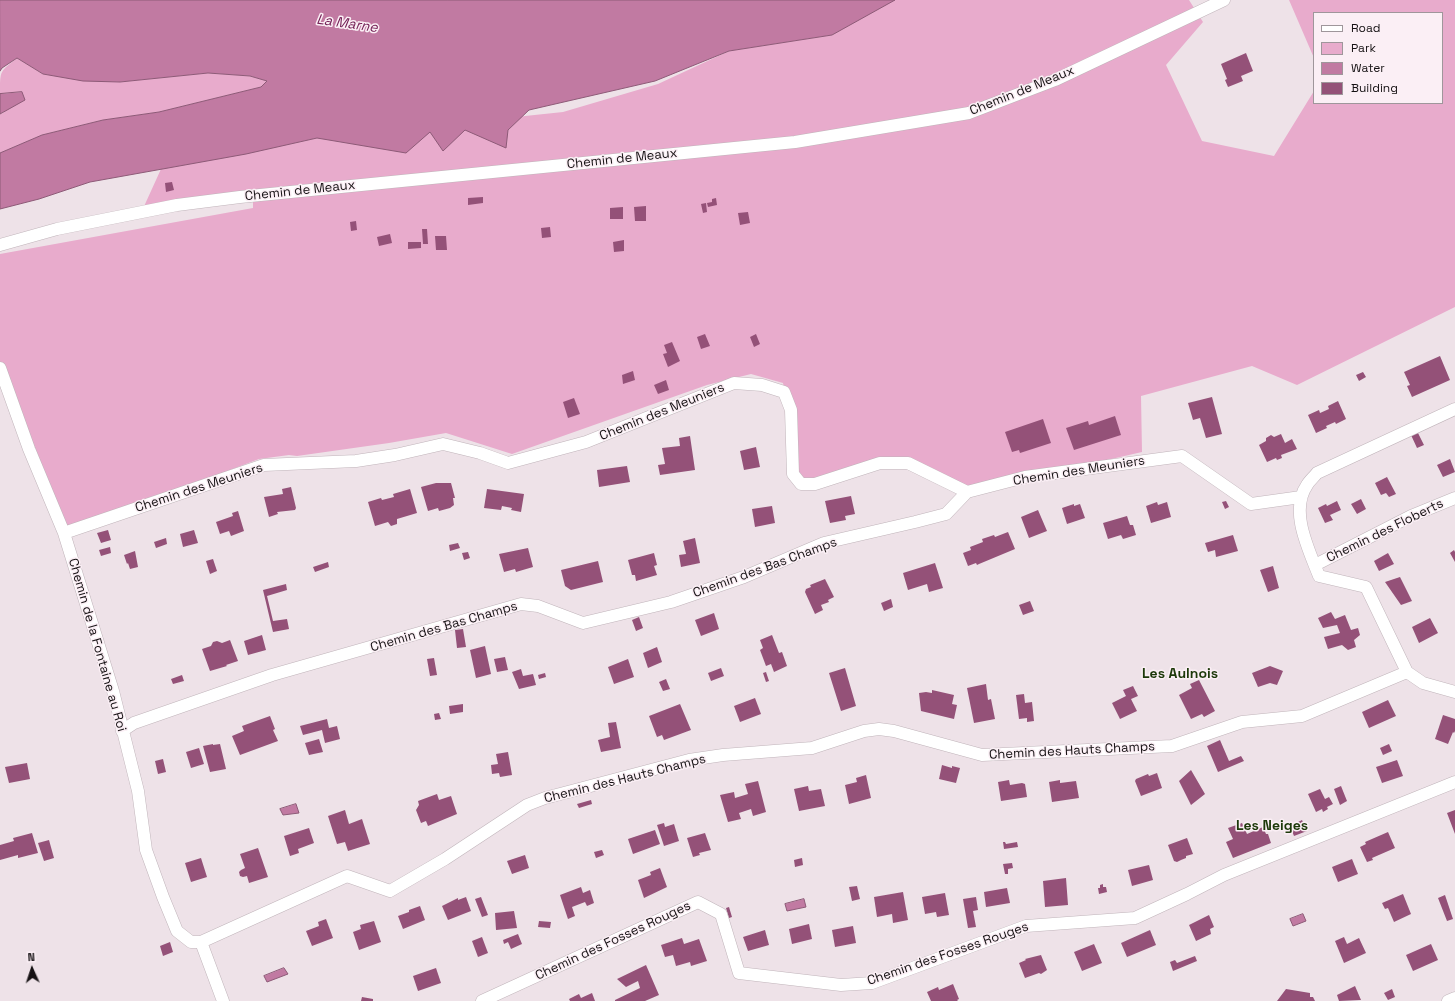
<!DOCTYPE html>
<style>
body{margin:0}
#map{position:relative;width:1455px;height:1001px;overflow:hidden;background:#eee2e8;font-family:"Space Grotesk",sans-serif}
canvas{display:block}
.legend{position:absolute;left:1313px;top:12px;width:130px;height:92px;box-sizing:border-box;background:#fbeff5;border:1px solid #9f969b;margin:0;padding:5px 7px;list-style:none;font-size:12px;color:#151113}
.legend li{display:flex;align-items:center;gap:8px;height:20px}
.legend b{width:20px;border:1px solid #9f969b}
.north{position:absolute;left:12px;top:949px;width:40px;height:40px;-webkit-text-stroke:3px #fbeff5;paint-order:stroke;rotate:357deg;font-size:11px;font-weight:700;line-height:16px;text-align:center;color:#151113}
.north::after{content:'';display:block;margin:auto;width:14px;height:18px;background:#151113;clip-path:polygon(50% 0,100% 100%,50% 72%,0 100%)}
</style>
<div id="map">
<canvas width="1455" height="1001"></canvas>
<ul class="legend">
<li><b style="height:5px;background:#fff"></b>Road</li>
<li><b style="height:11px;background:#e8abcc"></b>Park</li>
<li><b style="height:11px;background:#c17aa2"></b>Water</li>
<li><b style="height:11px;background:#945178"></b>Building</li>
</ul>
<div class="north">N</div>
</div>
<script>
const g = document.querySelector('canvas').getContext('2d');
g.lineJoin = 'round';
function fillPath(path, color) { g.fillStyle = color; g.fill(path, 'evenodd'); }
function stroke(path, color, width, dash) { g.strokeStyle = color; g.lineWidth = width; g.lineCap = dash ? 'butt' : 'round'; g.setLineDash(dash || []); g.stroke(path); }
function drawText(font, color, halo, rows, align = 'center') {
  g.font = font + ' "Space Grotesk",sans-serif'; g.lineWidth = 3; g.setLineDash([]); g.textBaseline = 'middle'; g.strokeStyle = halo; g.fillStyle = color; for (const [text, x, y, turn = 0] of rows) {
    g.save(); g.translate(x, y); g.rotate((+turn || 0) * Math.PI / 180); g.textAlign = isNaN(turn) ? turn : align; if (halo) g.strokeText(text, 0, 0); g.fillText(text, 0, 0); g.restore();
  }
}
const green = new Path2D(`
 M882,0H1189L1203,22L1166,65L1202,141L1274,156L1314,91V103H1442V13H1314V58L1289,0H1455V307L1297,385L1252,366L1141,396L1142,452L967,492L908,463L801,484L783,383L751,374L707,385L512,454L446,433L389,443L297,456L289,455L259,459L64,533L0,368V254L253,208V199L141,213L161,169L317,138L563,112L658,84L729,51L832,35Z
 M17,58L43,74L120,82L208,73L250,76L268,81L261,87L159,112L103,120L42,135L0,153V114L3,113L22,92L0,94C0,69 0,72 17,58Z`);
const water = new Path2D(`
 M0,0H895L832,35L729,51L655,81L529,110L508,130L506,148L465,130L443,151L430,132L406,153L317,138L246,154L90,182L39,199L0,209V153L42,135L103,120L159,112L261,87L267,81L250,76L208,73L120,82L83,81L43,74L17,58L2,68L0,71Z
 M22,92L25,100L0,114V94Z
 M296,804L299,813L283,815L280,809Z
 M804,899L806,907L787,911L785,904Z
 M1303,914L1306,921L1293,926L1290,919Z
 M284,968L288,974L267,982L264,976Z`);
const building = new Path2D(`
 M1246,53L1253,71L1241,76L1243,81L1228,87L1225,80L1227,79L1221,64Z
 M172,182L174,190L166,192L165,183Z
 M483,197V203L468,205V198Z
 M716,198L717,205L708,207L707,203L712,202V199Z
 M706,203L707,212L703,213L701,204Z
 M646,206V221H635L634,207Z
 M623,207V219H610V208Z
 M748,212L750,223L740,225L738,213Z
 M356,221L357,230L351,231L350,222Z
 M550,227L551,237L542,238L541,228Z
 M422,229H427L428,244H423Z
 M390,234L392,243L379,246L377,237Z
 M435,236H446L447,250H436Z
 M624,240V251L614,252L613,242Z
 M408,242H421V248L408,249Z
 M705,334L710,346L701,349L697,337Z
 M756,334L760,344L754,347L750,337Z
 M672,342L680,361L668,367L663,354L667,353L664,345Z
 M1440,356L1450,380L1412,397L1407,386L1410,385L1404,372Z
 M633,371L635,380L623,384L622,375Z
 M1363,372L1366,377L1359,381L1356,375Z
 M666,380L669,390L658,394L654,385Z
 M1212,397L1222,434L1206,438L1200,418L1193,420L1188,403Z
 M574,398L580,414L568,418L563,402Z
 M1338,401L1346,419L1336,424L1335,422L1326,426L1327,428L1316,433L1308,415L1319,410L1320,413L1329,409L1328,406Z
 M1115,416L1121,435L1074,450L1066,428L1088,421L1089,425Z
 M1043,419L1051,443L1020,453L1019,450L1012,452L1005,432Z
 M1418,433L1424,445L1417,448L1411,435Z
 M1281,434L1285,443L1292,439L1297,449L1281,455L1282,458L1277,460L1276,458L1267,462L1259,445L1266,441V438L1271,435L1274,437Z
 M690,436L695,470L660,475L658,465L665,464L662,448L680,446L679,438Z
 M756,447L760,467L744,470L740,451Z
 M1450,459L1455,472L1443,477L1437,465Z
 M627,466L630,482L599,487L597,470Z
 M1387,477L1396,494L1389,497L1386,493L1381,495L1375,483Z
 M436,483H451L455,498H453L454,505L450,508L439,511L438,508L428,511L421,487Z
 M291,487L296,508L295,510L277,512L278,514L269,517L264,497L283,494L282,489Z
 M410,489L417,513L397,519V524L391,526L388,522L375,526L368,502L381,498L382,500L394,497L393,494Z
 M487,489L524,494L521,512L511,510L512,508L502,506L501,510L484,508Z
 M851,496L855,514L845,516L846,520L830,523L825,501Z
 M1361,499L1366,509L1357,514L1351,504Z
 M1226,501L1229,507L1225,509L1222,502Z
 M1337,501L1341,510L1330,515L1333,520L1325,523L1318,508L1326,504L1327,506Z
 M1157,502L1158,505L1167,502L1171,517L1151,523L1146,506Z
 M1074,504V506L1080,504L1085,518L1067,524L1062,508Z
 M772,506L775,523L755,527L752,509Z
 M1038,510L1047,531L1029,538L1021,517Z
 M238,511L244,531L231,536L229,531L220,534L216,522L233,516L232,513Z
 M1127,516L1130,525H1133L1136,535L1123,539L1121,535L1108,539L1103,523Z
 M108,530L111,540L101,543L97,533Z
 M194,530L198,543L183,547L180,534Z
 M1008,532L1015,549L979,564L977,565L976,563L968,566L963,553L971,550L970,547L983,542L982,539L994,535L995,537Z
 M1233,535L1238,551L1216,557L1215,550L1208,552L1205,543Z
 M166,538L167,544L156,548L154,542Z
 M695,538L700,563L681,567L679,555L686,554L683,541Z
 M458,543L460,548L450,551L449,545Z
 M110,547L111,553L101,556L99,550Z
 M528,548L533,567L516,572L515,569L504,572L499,554Z
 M1454,550L1455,552V562L1450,553Z
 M135,551L138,567L130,569L128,563L127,564L124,555Z
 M468,552L470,558L464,560L462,553Z
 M654,553L657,565L654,566L657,575L636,581L635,575H632L628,560Z
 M1388,553L1394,564L1379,571L1374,561Z
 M213,559L217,571L210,574L206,561Z
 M598,561L603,582L571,590L565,586L561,570Z
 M328,562L329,567L315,572L313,567Z
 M935,563L943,588L929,592L927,584L908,590L903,573Z
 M1273,566L1279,588L1268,592L1260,570Z
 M1400,577L1412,601L1401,605L1385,582Z
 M825,579L834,597L828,600L829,602L821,605L823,610L815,614L805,592L806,589L811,587L810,585Z
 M286,584L287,590L267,596L273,621L287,619L289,629L273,632L263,590Z
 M891,599L893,607L884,611L881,603Z
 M1030,601L1034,611L1023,615L1019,605Z
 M1331,612L1335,619L1345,615L1351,630L1358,628L1360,635L1354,640L1356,647L1348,650L1342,645L1328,649L1324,637L1340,633L1337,625L1323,628L1318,618Z
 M714,613L719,629L701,636L695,620Z
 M639,617L643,628L636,631L632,620Z
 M1430,618L1438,633L1419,643L1412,627Z
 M463,629L466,647L457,648L455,630Z
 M262,635L266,650L248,655L244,641Z
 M772,635L779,653L782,652L787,666L774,672L771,664L766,666L760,650L763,648L760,640Z
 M230,640L238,661L226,665L227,666L210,671L202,649L211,646L213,642L217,641L222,643Z
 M485,646L491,674L476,678L470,650Z
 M657,647L662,662L648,668L643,653Z
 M505,657L508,670L497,672L494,659Z
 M434,658L437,675L430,676L427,659Z
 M628,659L634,677L614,684L608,667Z
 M1270,666L1283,671L1277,685L1270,683L1258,687L1252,673Z
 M721,668L724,676L711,681L708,673Z
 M845,668L856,706L841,711L829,673Z
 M521,669L523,676L533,674L536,685L519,689L512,672Z
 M766,672L769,681L766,682L763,673Z
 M545,673L546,677L539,679L538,675Z
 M182,675L184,681L173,684L171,679Z
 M666,679L670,689L663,691L659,682Z
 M1199,680L1215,711L1204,717L1202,714L1191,719L1179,695L1192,688L1190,684Z
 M986,684L988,700L991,699L995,719L974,723L967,688Z
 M1133,686L1138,696L1131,699L1137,711L1120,719L1112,703L1126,696L1123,690Z
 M932,690L954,695L952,704L957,705L954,719L921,711L919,693L926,692L932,693Z
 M1024,694L1025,703L1032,702L1034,721L1027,722V718L1019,719L1016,695Z
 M755,698L761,714L740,722L734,706Z
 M1388,700L1396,716L1369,728L1362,712Z
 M463,704V712L450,714L449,706Z
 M680,704L691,730L664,740L662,735L657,737L649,716Z
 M439,713L441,719L435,720L434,714Z
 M1443,715L1455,719V731L1454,733L1453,732L1448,744L1435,739Z
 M270,716L275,729L273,730L278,741L240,755L232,736L244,731L242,726Z
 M327,719L329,728L337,726L340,739L325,743L322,730L303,735L300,726Z
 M616,722L621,748L601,752L598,740L610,737L608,723Z
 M319,739L323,752L309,755L305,743Z
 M1220,740L1229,761L1241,756L1244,761L1218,772L1207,746Z
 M213,744V745L220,744L226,769L210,772L203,746Z
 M1389,744L1392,751L1383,755L1380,748Z
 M199,748L204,764L191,768L186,752Z
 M508,752L512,775L500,777L499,773L492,774L491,765L498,764L496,754Z
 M163,759L166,772L158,774L155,761Z
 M1397,760L1403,776L1382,783L1376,767Z
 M27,763L30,779L9,783L5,767Z
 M942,765L952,768V766L960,768L956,783L939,779Z
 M1191,770L1205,794L1191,805L1179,781Z
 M1157,773L1162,788L1141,796L1135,781L1136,779L1148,774L1149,776Z
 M866,775L871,798L849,804L845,785L857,782L856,778Z
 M1009,780L1010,785L1022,783L1025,784L1027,797L1001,801L998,782Z
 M1060,780V783L1076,781L1079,798L1052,802L1049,782Z
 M758,781L766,812L753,816L751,809L739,813L741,819L728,822L720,795L734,792L735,798L748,794L745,784Z
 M808,786L809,791L821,789L825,806L799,811L794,789Z
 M1341,786L1347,801L1340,805L1334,789Z
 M1320,789L1325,799L1329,797L1333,804L1327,807L1328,809L1323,812L1322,809L1316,812L1308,794Z
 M437,794L439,800L451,796L457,814L428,826L426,821L421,823L416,810L419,805L418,801Z
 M591,800L592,804L579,808L577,804Z
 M345,810L349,824L362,819L370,844L348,851L345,842L337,844L328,816Z
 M1455,810V834L1447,813Z
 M1302,820L1307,831L1294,836L1290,826Z
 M664,823L665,827L674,824L679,841L664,846L657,825Z
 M1242,823L1247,834L1263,827L1266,834H1268L1271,843L1233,858L1226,842L1233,839L1228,828Z
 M309,828L314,843L298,849L299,853L290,856L284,836Z
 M655,830L660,844L633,854L628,839Z
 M1388,832L1395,848L1372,858L1373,860L1367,862L1360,847L1366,844L1365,842Z
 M32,833L38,853L18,858V855L0,860V845L14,841L13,838Z
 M705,833L711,850L699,853L700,855L693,857L687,838Z
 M1187,838L1193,854L1186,856V858L1181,860L1177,862L1174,861L1168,845Z
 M49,840L54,858L44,861L38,843Z
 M1003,842H1005L1006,844L1017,842L1018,847L1004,849Z
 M258,848L268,877L249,883L247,876L243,877L240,876L239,872L241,870L245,868L240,854Z
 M602,850L604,855L596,858L594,852Z
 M525,855L529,868L512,874L507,861Z
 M201,858L207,877L191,882L185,863Z
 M802,858L803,865L795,867L794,860Z
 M1352,859L1358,874L1338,882L1332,867Z
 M1012,863L1013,868L1008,869V874H1005L1003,864Z
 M1149,865L1153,880L1132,886L1128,870Z
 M660,868L667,887L644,898L638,880L651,875L650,872Z
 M1066,878L1068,905L1045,907L1043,881Z
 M1103,884V887H1106L1107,892L1099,894L1098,888H1100V885Z
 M857,886L860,899L852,901L849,887Z
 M581,887L583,893L590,890L594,903L587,906L585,902L572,907L575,916L568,919L560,895Z
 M1007,888L1010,903L986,907L984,892Z
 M903,892L908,920L893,923L892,914L877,917L874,897Z
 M945,893L949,915L937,917L936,912L925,914L922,897Z
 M1403,894L1411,914L1394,922L1388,908L1385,909L1382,903Z
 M1445,895L1453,919L1447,921L1438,898Z
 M466,897L471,911L448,920L442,906L458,898V900Z
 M481,897L488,915L482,917L475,899Z
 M976,897L978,910L973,911L976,927L968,928L963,899Z
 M420,906L425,920L403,929L398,916L409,912V910Z
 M729,907L732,917L729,918L726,908Z
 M514,911L517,928L496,930L495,913Z
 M1209,915L1214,927L1210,929L1211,934L1196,941L1189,925Z
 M326,919L333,938L312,946L306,931L319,926L318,922Z
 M374,921L381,942L359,950L353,932L361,929L360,925Z
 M539,921L551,922L550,928L538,927Z
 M809,924L812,939L792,944L789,929Z
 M853,926L856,943L835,947L832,930Z
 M765,930L769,945L748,951L743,937Z
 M1150,930L1156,945L1127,957L1121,943Z
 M518,934L522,944L511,949L508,942L504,944L503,940Z
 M482,937L488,953L478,957L472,941Z
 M1344,937L1347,944L1359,938L1366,953L1344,963L1335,941Z
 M682,938L684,944L699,939L707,961L691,966L690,962L676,966L673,955L665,957L661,945Z
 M170,942L173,952L163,956L160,946Z
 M1094,944L1102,963L1082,971L1074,952Z
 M1431,944L1438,960L1413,971L1406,955Z
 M1041,955L1047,970L1041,974L1039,973L1025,978L1019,963L1026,960L1025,959Z
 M1195,956L1197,961L1173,971L1170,962L1175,960L1177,963Z
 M646,965L659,995L645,1001H615V1000L640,988L638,981L626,987L617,979Z
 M436,968L441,983L418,991L413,976Z
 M953,984L959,999L957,1000L958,1001H931L927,992L938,987L939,990Z
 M1355,986L1361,1000L1339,1001L1337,995Z
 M1286,989L1310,993V997H1313L1315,1001H1277Z
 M1392,989L1395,997L1388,1000L1384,993Z
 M592,993L595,1001H570L569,999L579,994L581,998Z
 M362,997L373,999V1001H361Z`);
const minor = new Path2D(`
 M0,245L57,229L177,205L240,197L795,142L969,113L1055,80L1224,0
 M0,368L29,449L64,533L113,691L138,791L146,850L163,897L177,931L191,942H201L223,1001
 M1455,409L1317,473C1314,477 1309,481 1307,485C1289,511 1309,550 1319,576L1366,587L1407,672L1423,683L1455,692
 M64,533L264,465L356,461L395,455L443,444L480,453L508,463L586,442L734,383L762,385L784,392L791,410L793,474L801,484H815L880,463H908L967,492L1025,477L1182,456L1251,504L1301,497
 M1315,565L1411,516L1455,498
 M122,731L134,723L272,675L521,604L538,606L583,623L671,602L744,577L824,543L915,522L946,514L967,492
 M201,942L347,876L390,891L445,859L527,805L545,798L689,760L723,755L812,748L864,731L879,729L894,731L982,755L1172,746L1242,722L1302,716L1407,672
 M482,1001L698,902L721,914L739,973L841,985L872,983L1026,926L1135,918L1187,894L1224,875L1455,782
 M1448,1001L1455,998`);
const streetNames = [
 ["Chemin de Meaux",1022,91,-22],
 ["Chemin de Meaux",622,159,-6],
 ["Chemin de Meaux",300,191,-6],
 ["Chemin des Meuniers",662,412,-22],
 ["Chemin des Meuniers",1079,471,-9],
 ["Chemin des Meuniers",199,488,-18],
 ["Chemin des Floberts",1385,531,-26],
 ["Chemin des Bas Champs",765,568,-20],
 ["Chemin des Bas Champs",444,627,-16],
 ["Chemin de la Fontaine au Roi",97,645,74],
 ["Chemin des Hauts Champs",1072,751,-3],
 ["Chemin des Hauts Champs",625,779,-14],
 ["Chemin des Fosses Rouges",613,941,-25],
 ["Chemin des Fosses Rouges",948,954,-19]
];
const waterNames = [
 ["La Marne",347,24,8]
];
const neighbourhoodNames = [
 ["Les Aulnois",1180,674],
 ["Les Neiges",1272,826]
];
fillPath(green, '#e8abcc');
fillPath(water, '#c17aa2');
stroke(water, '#8d5a77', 1);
fillPath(building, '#945178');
stroke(minor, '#c0b4ba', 13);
stroke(minor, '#fff', 12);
drawText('13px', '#151113', '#fbeff5', streetNames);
drawText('italic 14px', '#711c53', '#fbeff5', waterNames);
drawText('bold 14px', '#1d390a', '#fbeff5', neighbourhoodNames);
</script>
